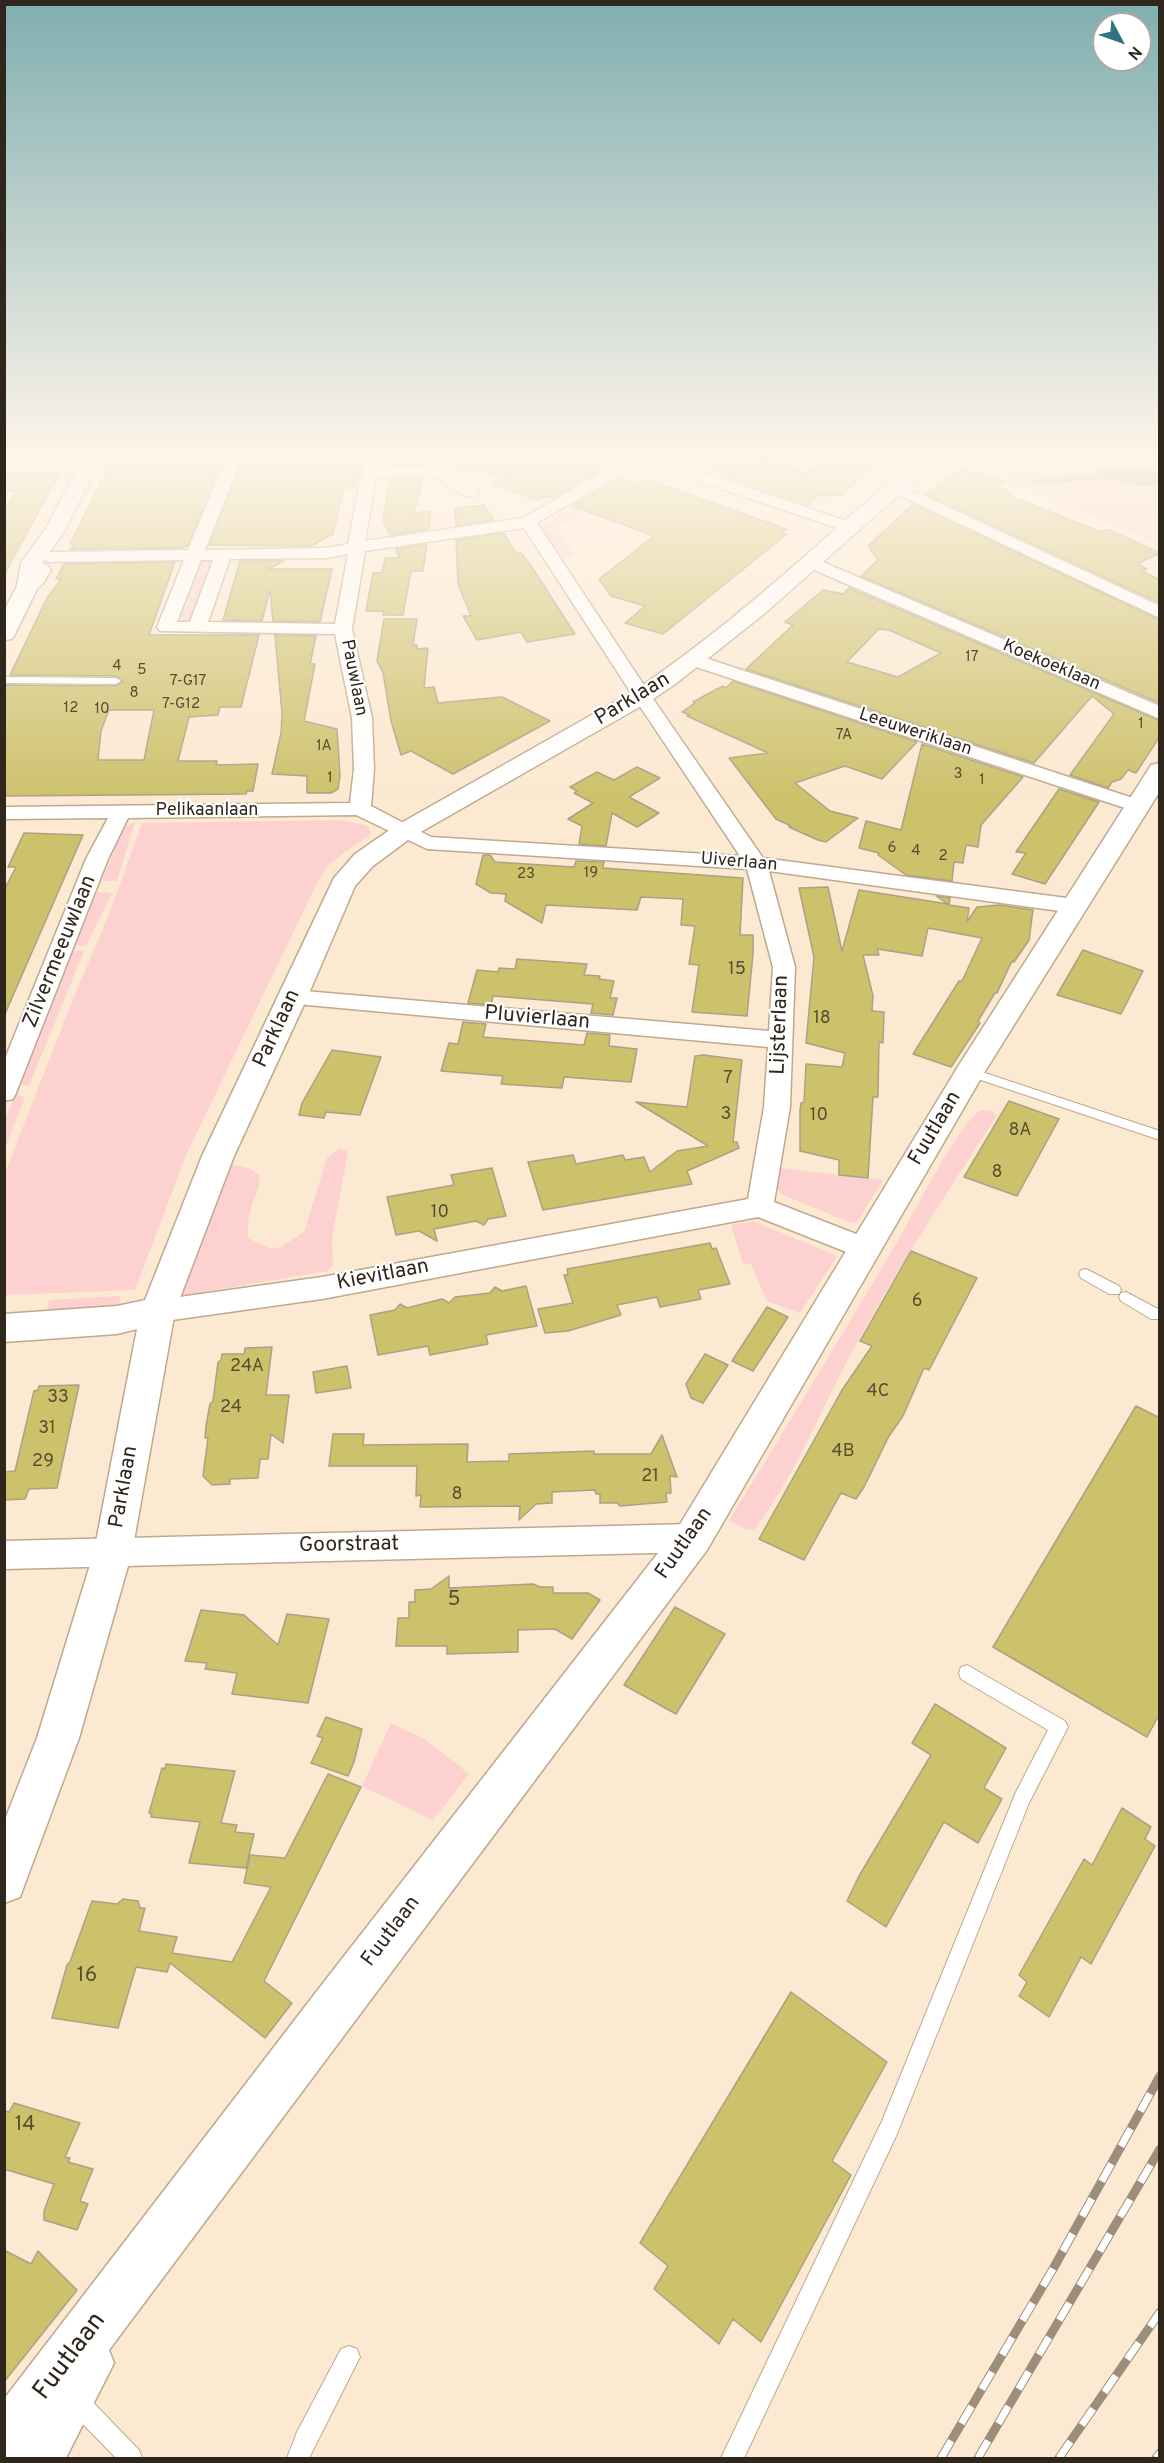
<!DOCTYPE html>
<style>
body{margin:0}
#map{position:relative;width:1164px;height:2463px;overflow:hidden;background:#fce9d1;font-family:Overpass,sans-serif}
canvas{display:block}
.frame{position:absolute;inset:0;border:6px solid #30271c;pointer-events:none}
.north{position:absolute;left:1092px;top:12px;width:60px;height:60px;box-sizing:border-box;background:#fff;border:2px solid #aca9a4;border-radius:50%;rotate:131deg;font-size:16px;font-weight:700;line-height:24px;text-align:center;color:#30271c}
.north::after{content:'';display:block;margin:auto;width:21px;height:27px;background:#2e7581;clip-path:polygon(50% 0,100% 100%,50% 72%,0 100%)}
</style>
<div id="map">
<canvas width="1164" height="2463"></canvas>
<div class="frame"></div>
<div class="north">N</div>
</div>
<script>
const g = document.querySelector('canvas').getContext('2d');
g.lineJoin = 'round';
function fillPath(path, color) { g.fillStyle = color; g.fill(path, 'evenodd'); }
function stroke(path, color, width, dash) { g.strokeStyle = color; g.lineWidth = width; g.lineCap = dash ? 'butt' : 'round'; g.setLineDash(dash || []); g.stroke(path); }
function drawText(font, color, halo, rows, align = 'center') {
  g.font = font + ' Overpass,sans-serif'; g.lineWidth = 4.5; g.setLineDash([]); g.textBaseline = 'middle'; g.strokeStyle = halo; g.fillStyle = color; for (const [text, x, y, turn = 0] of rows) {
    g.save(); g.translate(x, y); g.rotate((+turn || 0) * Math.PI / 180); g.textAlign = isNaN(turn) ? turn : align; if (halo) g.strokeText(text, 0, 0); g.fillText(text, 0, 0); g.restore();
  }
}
const green = new Path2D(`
 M968,456H1127L1159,465V476L1142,467L1111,465L1085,476L1054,475L1028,484C1051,487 1086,477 1108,480C1126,482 1142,490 1159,484V544L1006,481L1013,474L962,458Z
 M594,495L605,500L561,526C559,538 569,547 575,556L558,560L538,529Z
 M202,560H213L192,621H180Z
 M342,820L368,826L371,834L345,852L328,866L318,881L187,1153L135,1290L5,1295V1173L73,999L110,912L142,823Z
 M135,822L117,881H102L123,829Z
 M97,892L112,893L86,946L75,945Z
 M72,951H84L29,1086L19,1083Z
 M15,1094L25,1097L5,1148V1119Z
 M981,1110L993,1111L996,1117C948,1191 900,1264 858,1341C823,1403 798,1472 755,1529L748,1530L729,1521C787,1425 846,1329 903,1232C917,1207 960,1122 981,1110Z
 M340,1148L348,1152L332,1238L333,1265L328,1271L178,1296L229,1164L248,1168L259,1175C261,1188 254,1196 251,1208C248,1218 247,1228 248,1238L271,1249L281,1247L304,1232L327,1158Z
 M778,1168L883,1180L857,1222L851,1223L781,1194L775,1185Z
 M753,1221L835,1255L836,1258L800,1313L767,1301L751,1264H743L731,1225Z
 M120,1296L119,1307L47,1311L49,1300Z
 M391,1723L426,1740L469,1774L433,1820L362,1786Z`);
const water = new Path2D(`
 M1111,465C1128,465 1144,466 1159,474V484C1142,490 1126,482 1108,480C1084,477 1052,487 1028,484L1044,477L1085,476Z`);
const building = new Path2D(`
 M13,456H69L67,460H10Z
 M114,456H225L188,545L181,548L71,549L74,544H70Z
 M244,456H281L280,460H330V456H363L355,488H344L333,534L311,546L209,545Z
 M394,456H415L428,458L426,466L393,465Z
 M456,456H610L591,467L601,471L553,498L546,496L538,500L493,485L509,476L455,467Z
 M691,456H754L807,473L829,459L843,462L852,456H884L842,495L816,496L808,506L741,483Z
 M961,468L1006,481L997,487L1013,493L1008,495L1101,532L1107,529L1160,553L1137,564L1147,569L1142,571L1160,580V603L925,494Z
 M4,474H59L4,575V511L16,491L4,490Z
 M423,478L414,513L431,511L429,529L390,535L383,520L390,479Z
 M620,478L639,485L649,480L786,529L782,533L787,534L663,634L625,623L645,606L611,596L599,579L654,536L572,506Z
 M913,504L1160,620V703L861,576L878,560L868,546Z
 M484,505L494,520L456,526L455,508Z
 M503,533L516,553H521L530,564L575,634L527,642L521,632L477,640L463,616H471L458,584L456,540Z
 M427,544L423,571H411L403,615H383L384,611H366L373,573H382L385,558H399L396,549Z
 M240,561H284L268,569H332L320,622L273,621L270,590L262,621L223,620Z
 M175,562L149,635H259L241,707H220L218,715L189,717L178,761H217L216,765L258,764L253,791H247L246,794L4,796L5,685L116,686L123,682L116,676L10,675L47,598L61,579H56L64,564ZM109,710H154L144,760H98L101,731Z
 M849,588L1160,721V736L1136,773L1128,770L1121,779L1112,782L1108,788L1070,775L1114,714L1092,696L1034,763L746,669L793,625L785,622L823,590L843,594ZM879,629L889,630L941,653L898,677L847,662Z
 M384,619H417L413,645H417V649L428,648L424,688L434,687L438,703L502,697L550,721L453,774L411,751L401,755L391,721L383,673L377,661Z
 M275,635L316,636L310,664H315L304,721L337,729L340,776L338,789L331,793H307V776L272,774L281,733L282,713Z
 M733,681L917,742L882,779L845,766L795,783L830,811L858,818L826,842L818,840L789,827L791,826L776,819L729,758L768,753L687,716L690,715L682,712L695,703L693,702L715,690L723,686L726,688Z
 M922,744L1023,777L981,825L978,847L966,845L963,863L954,862L952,881L906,875L878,855L879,853L859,848L866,821L901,830Z
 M637,767L660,778L629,797L659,813L637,827L612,813L606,846L579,844L582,826L568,819L593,803L574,793L577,791L570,787L597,772L614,780Z
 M1059,789L1099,802L1045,884L1012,874L1026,853L1016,852Z
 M24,833L83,835L5,1014L4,890L16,867H8Z
 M483,855H490L495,862L574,867L576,861L604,862L603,868L743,878L740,935H753V954L747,1016L692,1012L699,965L689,964L695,926L681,925L683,899L641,897L637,910L546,905L542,923L505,901L506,894L491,893L476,884Z
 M828,887L842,951L859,890L948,904L936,896L950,898L949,905L969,908L967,922L977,907L999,905L1033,910L1029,940L1014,962L1012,961L997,993H995L978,1021L980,1023L951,1067L913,1054L959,981H962L982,938L928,928L922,956L877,949L879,955H863L873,996L872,1011L884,1012L883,1043L879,1042L878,1097H873L868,1178L839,1175V1160L800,1151V1110L801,1103L804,1102L806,1064L842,1067L845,1053L806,1043L814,957L799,888Z
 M1083,950L1143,971L1121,1014L1057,995Z
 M517,959L587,964L584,975L600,976L599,979L614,981L610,998H617L613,1015L591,1013L593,1004L493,996L491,1005L468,1003L477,970L498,972L499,968L515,969Z
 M463,1022L486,1024L483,1037L584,1045L587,1033L610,1035L609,1046L637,1049L631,1082L564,1077L562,1088L501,1084L503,1076L441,1071L449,1043L458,1044Z
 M332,1050L381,1057L360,1115L326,1112L324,1118L299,1115L302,1103Z
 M704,1055L742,1060L733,1142H737L739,1148L687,1171L692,1184L543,1210L528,1162L573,1155L576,1164L623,1155L625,1160L644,1157L650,1172L677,1151L708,1146L636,1102L687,1107L695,1056Z
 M1009,1101L1059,1119L1017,1196L964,1177Z
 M492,1168L506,1216L488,1219L484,1225L476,1221L434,1229L437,1241L419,1231L396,1235L387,1197L454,1185L451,1175Z
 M710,1243L712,1249L716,1248L730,1284L698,1290L701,1299L660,1307L657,1297L617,1305L621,1315L568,1331L545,1333L538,1309L573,1303L564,1275H568L567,1269Z
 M911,1251L977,1278L929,1370L924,1368L903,1416L889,1436L864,1487L856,1499L841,1493L804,1560L759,1539L842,1390L872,1346L860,1341Z
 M526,1286L537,1326L486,1335L488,1344L430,1355L428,1346L378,1355L370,1315L395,1310L400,1304L407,1308L442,1299L449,1303L455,1297L490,1293L495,1287L502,1291Z
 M767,1307L788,1317L753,1371L732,1361Z
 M272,1347L266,1395H289L283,1443L271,1434L268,1459H260L258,1478L230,1479V1484L212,1485L203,1476L208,1438H205L206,1426L210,1404L213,1401L218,1362L221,1360L222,1354H244L245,1348Z
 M705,1354L728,1365L703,1403L691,1398L686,1384Z
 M347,1366L351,1388L316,1393L313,1372Z
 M79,1385L57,1488L29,1489L25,1499L4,1500V1472L15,1471L34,1391L38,1390L39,1386Z
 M1136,1406L1160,1418V1713L1147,1737L993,1647Z
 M333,1434H364L363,1445L468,1444L467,1462L509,1461V1454L594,1451V1454H651L662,1435L677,1477L670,1476L671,1493H666L667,1502L620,1506L617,1503H600V1494H596L595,1490L552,1492V1503L536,1504L519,1520L520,1506L420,1507L421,1495L416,1496L417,1466H329Z
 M449,1576V1588L533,1584L540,1587H553V1593H588L600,1600L572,1639L555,1629L518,1630V1652L447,1654V1646H396L398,1618H409V1602H415V1590L431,1589Z
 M675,1607L725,1634L676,1714L624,1685Z
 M201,1610L244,1615L278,1645L287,1614L329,1619L308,1703L232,1694L237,1673L205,1669L207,1663L185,1661Z
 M935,1704L1006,1748L984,1788L1002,1799L978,1843L944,1822L886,1927L847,1901L859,1876L931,1755L912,1743Z
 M326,1717L362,1729L354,1762L348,1776L311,1763L323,1738L317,1736Z
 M166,1764L235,1771L221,1823L237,1825L235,1832L254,1834L246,1868L189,1863L200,1822L151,1817L152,1814L149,1813L162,1768L165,1769Z
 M328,1774L361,1787L264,1981L292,2003L265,2038L170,1963L167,1972L136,1967L118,2028L52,2018L67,1965L70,1962L92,1901L117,1904L123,1899L138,1901L140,1908H145L139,1931L177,1937L172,1953L232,1962L271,1887L244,1883L250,1855L285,1858Z
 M1122,1808L1151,1827L1145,1839L1155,1846L1091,1964L1081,1957L1049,2017L1019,1996L1027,1982L1019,1975L1084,1859L1092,1865Z
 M791,1992L887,2062L832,2161L851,2175L761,2342L733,2319L719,2344L654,2289L668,2266L640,2243Z
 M14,2103L80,2123L65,2157L70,2158L68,2162L93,2169L80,2201L88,2204L77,2230L44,2220V2211L54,2184L4,2169V2111L9,2112Z
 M4,2250L31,2264L38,2251L77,2290L4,2382Z`);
const service = new Path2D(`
 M4,677L116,678L121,681L116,684L4,683Z
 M970,1068L1160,1131V1140L966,1075L964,1072Z
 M1086,1269L1119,1286L1121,1290L1119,1294H1109L1081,1278L1079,1274L1081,1270Z
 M1126,1292L1160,1310V1319H1151L1121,1301L1119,1297L1121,1293Z
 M967,1665L1065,1721L1068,1727L1029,1803L897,2134L744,2458H721L882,2121L1016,1792L1048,1730L961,1679L959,1673L961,1667Z
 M349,2346L357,2349L360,2357L309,2458H287L297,2432L341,2349Z
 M75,2389L83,2392L139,2450L142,2458H116L67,2408L64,2400L67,2392Z`);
const minor = new Path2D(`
 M227,456H242L205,550L326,548L348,544L365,456H379L377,468C412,468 454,461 478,493L476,496C459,501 449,480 434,477C416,473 394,477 376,478L365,541L523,518L631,456H655L855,524L857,527L855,530H843L642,462L537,523L651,696L763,858L1074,899L1082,901L1085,906L1082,911L1074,913L769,871L795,967L790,1107L774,1202L874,1241L878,1248L874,1255L864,1258L854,1255L758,1217L322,1299L158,1322L148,1319L144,1311L148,1303L158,1300L322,1277L748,1199L764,1107L768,1047L285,1003L281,998L285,993L293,990L769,1031L773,967L747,869L427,849L356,815L128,818L108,859L16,1093L13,1099L4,1101V1061L86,859L108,818L4,819V807L350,803L354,769L352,718L335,634L160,631L157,627L184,560L48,562L40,557L48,552L188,550ZM524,528L633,696L740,856L431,837L371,806L374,769L372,718L352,629L365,551ZM348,554L335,624L208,622L230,559L326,558ZM201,560H213L190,622H177Z
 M4,462H87L95,467L87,472H4Z
 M894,482L1160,606V618L888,490L886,487Z
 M811,557L1160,706V719L805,566L803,562Z
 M693,654L1145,802L1148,806L1145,810L1138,812L1131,810L687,664L684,660L687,656Z
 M693,1524L704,1528L709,1538L704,1548L693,1552L4,1569V1541Z`);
const tertiary = new Path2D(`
 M84,456H102L65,530L42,563L48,566L51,570L44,582L37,589L15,634L12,639L4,640V611L17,586L21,563L46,528Z
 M929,456H951L901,493L764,614L674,685L650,701L412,837L373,866L355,886L307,998L234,1156L175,1311L132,1552L79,1738L20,1897L4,1903V1822L37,1738L94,1552L137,1329L117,1334L4,1342V1314L117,1306L145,1300L202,1156L334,878L355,854L394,827L634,691C697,649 755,600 812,550C850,517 886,481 929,456Z
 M1160,763V791L984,1073L707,1550L109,2350L114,2363L66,2458H4V2399L320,1987L679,1526L959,1065L1148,770L1151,765Z`);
const rail = new Path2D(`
 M941,2458L1053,2269L1160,2076
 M978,2458L1160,2149
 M1059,2458L1160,2312
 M1156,2458L1160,2453`);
const farNumbernames = [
 ["17",972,658],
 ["4",117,667],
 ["5",142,671],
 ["7-G17",188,682],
 ["8",134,694],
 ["7-G12",181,705],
 ["12",71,709],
 ["10",102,710],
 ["1",1141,725],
 ["7A",844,736],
 ["1A",324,747],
 ["3",958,775],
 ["1",330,779],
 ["1",982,781],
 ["6",892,849],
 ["4",916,852],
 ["2",943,857],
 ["19",591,874],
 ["23",526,875]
];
const farStreetnames = [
 ["Koekoeklaan",1051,666,23],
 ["Pauwlaan",353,678,79],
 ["Leeuweriklaan",915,733,18],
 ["Pelikaanlaan",207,811],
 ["Uiverlaan",739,863,5]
];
const numberNames = [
 ["15",737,970],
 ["18",822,1019],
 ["7",728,1079],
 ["3",726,1115],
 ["10",819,1116],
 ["8A",1020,1131],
 ["8",997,1173],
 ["10",440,1213],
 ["6",917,1302],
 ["24A",247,1367],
 ["4C",878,1392],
 ["33",58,1398],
 ["24",231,1408],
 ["31",47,1429],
 ["4B",843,1452],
 ["29",43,1462],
 ["21",650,1477],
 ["8",457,1495]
];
const streetNames = [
 ["Parklaan",633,700,-31],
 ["Zilvermeeuwlaan",61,952,-68],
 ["Pluvierlaan",537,1019,5],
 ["Lijsterlaan",781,1025,-88],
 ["Parklaan",278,1029,-65],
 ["Fuutlaan",936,1129,-59],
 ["Kievitlaan",383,1276,-11],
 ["Parklaan",125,1487,-80],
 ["Fuutlaan",685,1544,-55],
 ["Goorstraat",349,1546,-1],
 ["Fuutlaan",392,1932,-53]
];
const nearNumbernames = [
 ["5",454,1601],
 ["16",87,1977],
 ["14",25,2126]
];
const nearStreetnames = [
 ["Fuutlaan",71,2357,-53]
];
fillPath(green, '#fcd1d0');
fillPath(water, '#85a65b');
fillPath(building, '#cdc16b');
stroke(building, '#a8a382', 1.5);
stroke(service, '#bfa98c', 2);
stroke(minor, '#bfa98c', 3);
stroke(tertiary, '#bfa98c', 3);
fillPath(service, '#fff');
fillPath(minor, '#fff');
fillPath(tertiary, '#fff');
stroke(rail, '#9d8e7c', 9);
stroke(rail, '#fff', 7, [20]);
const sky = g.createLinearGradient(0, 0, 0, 800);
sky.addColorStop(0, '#80aeb0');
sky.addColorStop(0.57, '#fef5ea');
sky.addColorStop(1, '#fef5ea00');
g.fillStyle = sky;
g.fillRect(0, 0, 1164, 800);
drawText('15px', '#574e30', null, farNumbernames);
drawText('18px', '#30271c', '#fff', farStreetnames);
drawText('18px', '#574e30', null, numberNames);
drawText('21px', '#30271c', '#fff', streetNames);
drawText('21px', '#574e30', null, nearNumbernames);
drawText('26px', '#30271c', '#fff', nearStreetnames);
</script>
